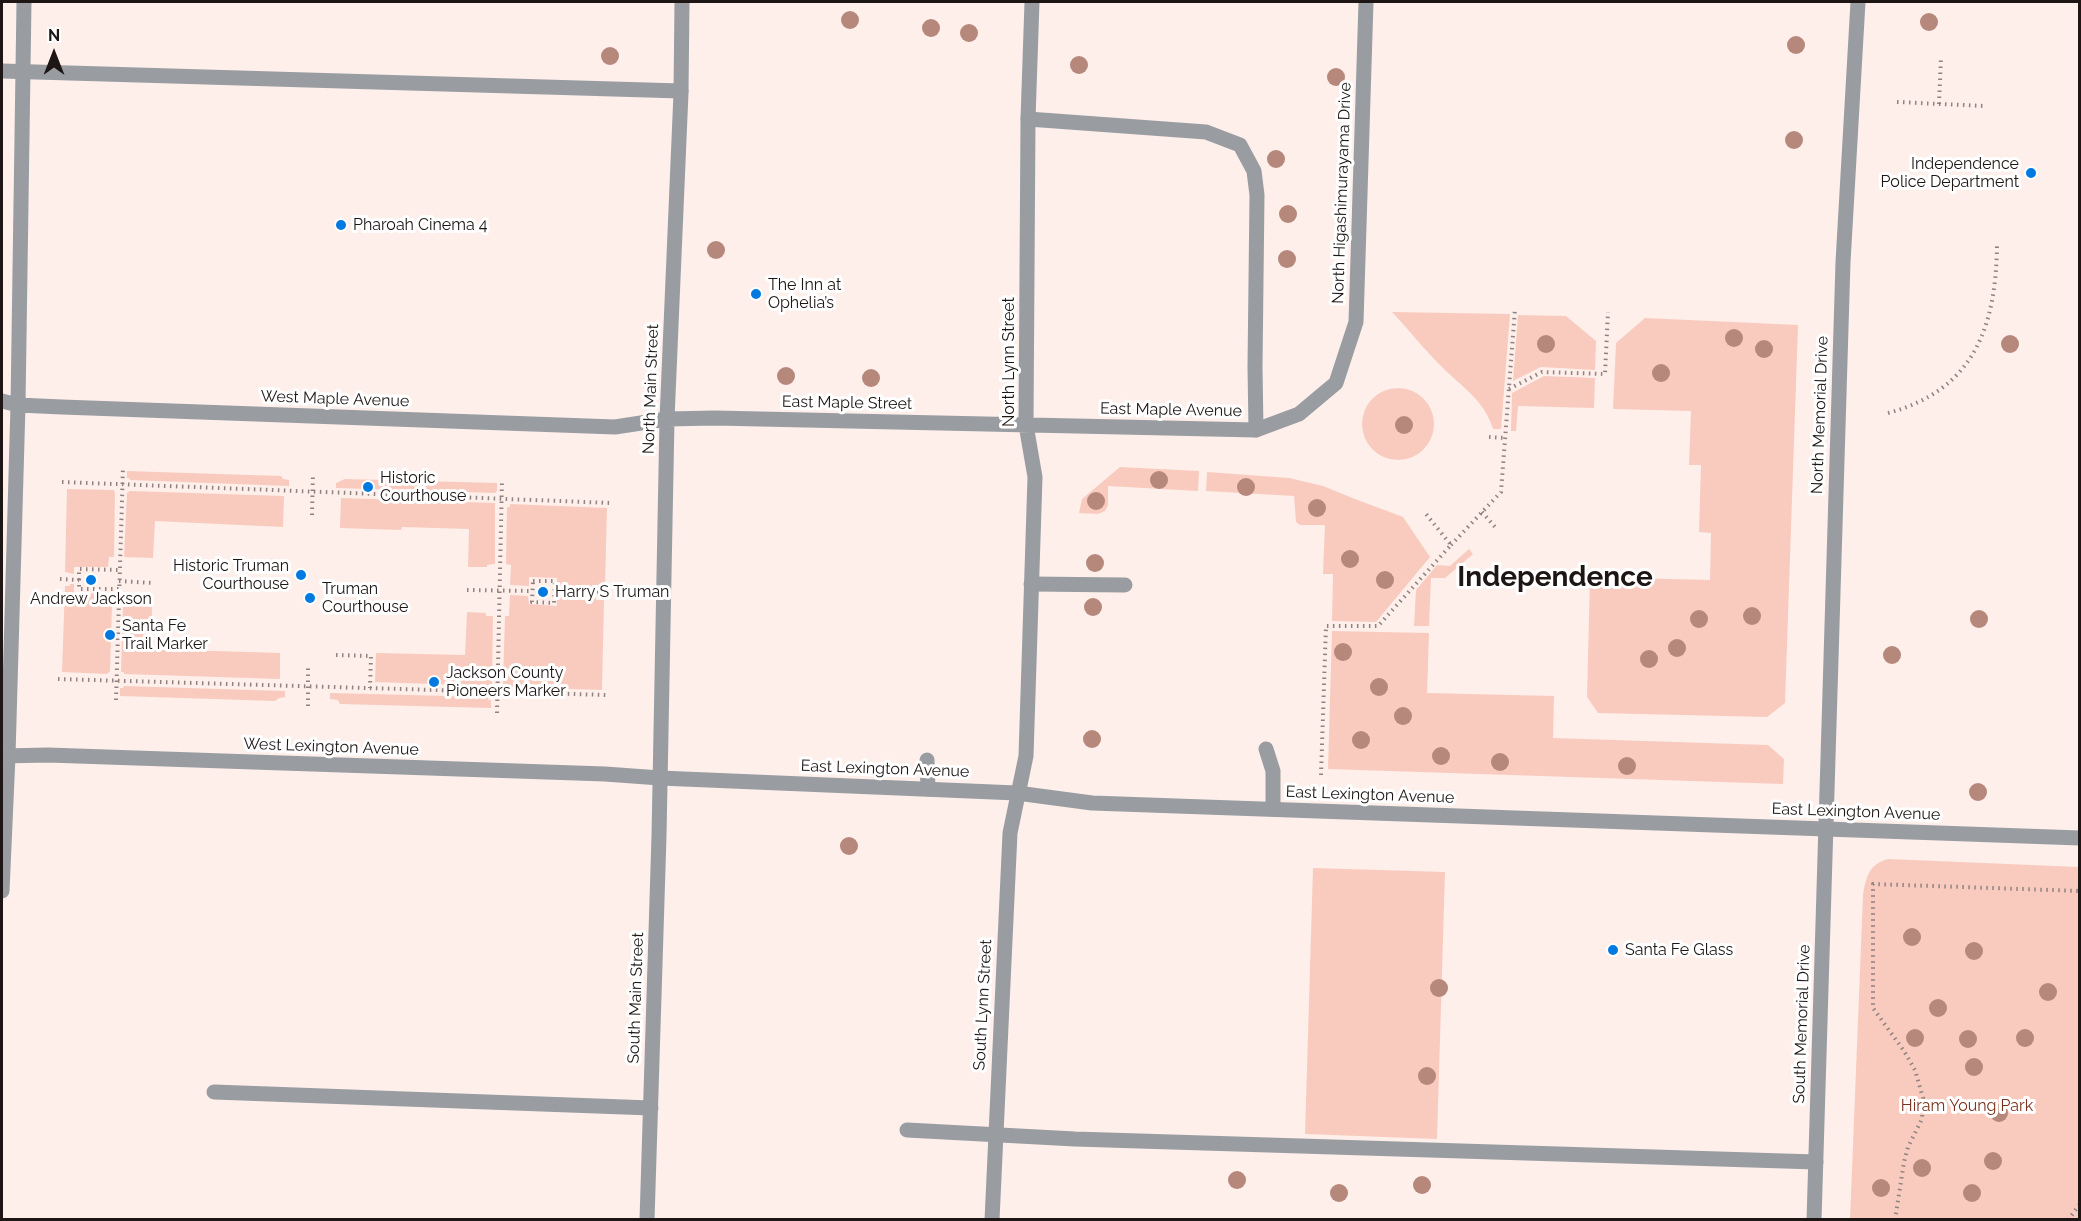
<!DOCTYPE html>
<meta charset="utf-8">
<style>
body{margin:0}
#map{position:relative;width:2081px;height:1221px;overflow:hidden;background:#feefeb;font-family:Raleway,sans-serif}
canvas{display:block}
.frame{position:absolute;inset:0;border:3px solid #1d1615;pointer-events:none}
.north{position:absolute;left:24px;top:24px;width:60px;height:60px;-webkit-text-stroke:4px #fff;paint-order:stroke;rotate:0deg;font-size:16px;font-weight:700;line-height:24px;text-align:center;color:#1d1615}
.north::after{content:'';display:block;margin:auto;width:21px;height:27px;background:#1d1615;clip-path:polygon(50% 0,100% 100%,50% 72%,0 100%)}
</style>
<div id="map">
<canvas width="2081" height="1221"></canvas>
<div class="frame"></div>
<div class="north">N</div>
</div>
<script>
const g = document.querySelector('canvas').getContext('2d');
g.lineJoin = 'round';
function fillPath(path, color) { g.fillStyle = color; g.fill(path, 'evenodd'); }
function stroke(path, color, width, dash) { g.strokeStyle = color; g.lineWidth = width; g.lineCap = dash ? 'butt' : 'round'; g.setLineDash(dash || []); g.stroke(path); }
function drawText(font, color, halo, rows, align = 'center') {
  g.font = font + ' Raleway,sans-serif'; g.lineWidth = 6; g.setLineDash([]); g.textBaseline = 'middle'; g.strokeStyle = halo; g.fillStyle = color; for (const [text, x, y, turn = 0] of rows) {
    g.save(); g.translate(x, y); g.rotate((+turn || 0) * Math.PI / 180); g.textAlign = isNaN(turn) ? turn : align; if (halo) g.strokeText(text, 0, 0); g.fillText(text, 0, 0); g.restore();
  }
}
const green = new Path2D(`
 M1392,312L1510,314L1501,429H1493C1485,402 1465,389 1446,371C1427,353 1410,331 1392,312Z
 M1518,315L1566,316L1596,341L1595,370L1541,367L1513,381Z
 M1645,318L1798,325L1785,703L1767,717L1598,713L1587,697L1590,577L1710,580L1711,533L1699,532L1701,465H1689L1691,411L1613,409L1616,343Z
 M1544,376L1595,378L1594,408L1518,406L1516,431H1511L1512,393Z
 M1362 424a36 36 0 1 1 72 0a36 36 0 1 1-72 0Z
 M1120,467L1199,471L1198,491L1108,486V505L1105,511L1098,514L1079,513L1082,499Z
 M127,471L281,476L283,479L289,480V486L130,480L129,478H127Z
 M1207,472L1289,478L1323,486L1355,499L1403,517L1430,557L1376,622L1332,621L1333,574H1323L1325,525H1300L1296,522L1294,496L1206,491Z
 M345,479L497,483V491L495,493L336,488V483Z
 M67,489L114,490L115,493L114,557H109L108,567H74V574L65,572Z
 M130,491L284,496L283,527L155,521L153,558L124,557L127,493Z
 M341,498L495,503V564L487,565V567H468L469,529L402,527L401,530L340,528Z
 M510,504L607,508L605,585H596V587L557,586V578L529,577V586L510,585L511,565L506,564L507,507H510Z
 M1469,549L1473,554L1445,578H1431L1429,626H1414L1416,590L1437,565L1450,566Z
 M70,584H74V593L107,594V605H112L110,671L107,674L62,672L65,586H70Z
 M510,595L528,596L529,604L557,606V597L596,598V600H604L602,690L506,687V684H503L505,616H509Z
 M123,606H152L151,649L280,653V679L124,674V672H121Z
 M467,612L486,613V616H493L492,684H489V686L375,682L376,653L465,655Z
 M1332,631L1429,633L1427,693L1554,696L1553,738L1768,745L1784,759L1783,784L1328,769Z
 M124,686L285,691V697L279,698L275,701L120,696V688H123Z
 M330,693L489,697L488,700H491V708L340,704L338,700L330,699Z
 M1888,859L2079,867V1219H1850L1863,895C1866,877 1869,864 1888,859Z
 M1313,868L1445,872L1437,1139L1305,1134Z`);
const path = new Path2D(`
 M1897,102L1984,106
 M1939,104L1941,57
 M1509,389L1542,372L1605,374L1608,312
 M1888,413C1974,390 1996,327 1997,245
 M1489,437L1505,438
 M62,482L612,503
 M1482,512L1495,527
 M312,515L313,473
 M1451,545L1501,492L1515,309
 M60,579L79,580V589H119
 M79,580V569L120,570
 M119,581L153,583
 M533,581H555L554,603L532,602Z
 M467,590L533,591
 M555,592L610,593
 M336,655L371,656L370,688
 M58,679L607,695
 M116,700L123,467
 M308,706V667
 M497,713L502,479
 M1321,775L1326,626H1378L1451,545L1426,514
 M1895,1220L1904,1162L1908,1147L1922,1119L1923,1098L1915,1070L1904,1051L1873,1008V884L2080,891
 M2068,1220L2080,1204`);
const service = new Path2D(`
 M2,71L681,91
 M1028,119L1206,132L1240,145L1254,171L1257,195L1255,367L1256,430
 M1031,584L1125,585
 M1266,749L1273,771V809
 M927,760L928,789
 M214,1092L651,1108
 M907,1130L1075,1139L1816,1162`);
const minor = new Path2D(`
 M2,401L18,405L62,407L615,427L667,419L715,418L1256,430L1299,414L1336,383L1356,322L1366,2
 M2,891L8,756L18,405L24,2
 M647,1220L659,836L667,419L681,93L682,2
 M992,1220L1010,833L1026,756L1035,477L1026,425L1028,119L1032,2
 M1814,1220L1843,262L1858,2`);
const tertiary = new Path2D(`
 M2,756L48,755L605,774L660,778L1017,793L1092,803L2080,838`);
const trees = [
 [850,20],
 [1929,22],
 [931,28],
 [969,33],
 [1796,45],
 [610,56],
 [1079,65],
 [1336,77],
 [1794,140],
 [1276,159],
 [1288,214],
 [716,250],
 [1287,259],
 [1734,338],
 [1546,344],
 [2010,344],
 [1764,349],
 [1661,373],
 [786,376],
 [871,378],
 [1404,425],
 [1159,480],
 [1246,487],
 [1096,501],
 [1317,508],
 [1350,559],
 [1095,563],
 [1385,580],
 [1093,607],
 [1752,616],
 [1699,619],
 [1979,619],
 [1677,648],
 [1343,652],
 [1892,655],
 [1649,659],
 [1379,687],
 [1403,716],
 [1092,739],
 [1361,740],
 [1441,756],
 [1500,762],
 [1627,766],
 [1978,792],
 [849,846],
 [1912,937],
 [1974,951],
 [1439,988],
 [2048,992],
 [1938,1008],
 [1915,1038],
 [2025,1038],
 [1968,1039],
 [1974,1067],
 [1427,1076],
 [1999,1113],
 [1993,1161],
 [1922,1168],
 [1237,1180],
 [1422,1185],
 [1881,1188],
 [1339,1193],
 [1972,1193]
];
const markers = [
 [2031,173,6,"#007ae1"],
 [341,225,6,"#007ae1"],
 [756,294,6,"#007ae1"],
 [368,487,6,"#007ae1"],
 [301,575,6,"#007ae1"],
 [91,580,6,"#007ae1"],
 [543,592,6,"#007ae1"],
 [310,598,6,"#007ae1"],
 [110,635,6,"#007ae1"],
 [434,682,6,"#007ae1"],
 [1613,950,6,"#007ae1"]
];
const poiNames = [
 ["Independence",2019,164,"right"],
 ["Police Department",2019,182,"right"],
 ["Pharoah Cinema 4",353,225],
 ["The Inn at",768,285],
 ["Ophelia’s",768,303],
 ["Historic",380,478],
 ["Courthouse",380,496],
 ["Historic Truman",289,566,"right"],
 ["Courthouse",289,584,"right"],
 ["Truman",322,589],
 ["Courthouse",322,607],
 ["Harry S Truman",555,592],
 ["Andrew Jackson",91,599,"center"],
 ["Santa Fe",122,626],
 ["Trail Marker",122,644],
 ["Jackson County",446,673],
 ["Pioneers Marker",446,691],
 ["Santa Fe Glass",1625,950]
];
const streetNames = [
 ["North Higashimurayama Drive",1342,193,-88],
 ["North Lynn Street",1009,362,-90],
 ["North Main Street",651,389,-88],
 ["West Maple Avenue",335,399,2],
 ["East Maple Street",847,403,1],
 ["East Maple Avenue",1171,410,1],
 ["North Memorial Drive",1820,415,-88],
 ["West Lexington Avenue",331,747,2],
 ["East Lexington Avenue",885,769,2],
 ["East Lexington Avenue",1370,795,2],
 ["East Lexington Avenue",1856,812,2],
 ["South Main Street",636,998,-88],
 ["South Lynn Street",983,1005,-87],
 ["South Memorial Drive",1802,1024,-88]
];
const parkNames = [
 ["Hiram Young Park",1967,1106]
];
const townNames = [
 ["Independence",1555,578]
];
fillPath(green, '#f9cbbe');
stroke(path, '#8e8380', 4, [1.5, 4.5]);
stroke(service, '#999da2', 15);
stroke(minor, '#999da2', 15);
stroke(tertiary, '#999da2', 15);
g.fillStyle = '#b6887b';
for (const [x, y] of trees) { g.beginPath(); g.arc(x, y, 9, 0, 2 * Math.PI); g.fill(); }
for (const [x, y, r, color] of markers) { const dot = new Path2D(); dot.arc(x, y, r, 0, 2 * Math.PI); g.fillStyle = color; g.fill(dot); stroke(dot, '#fff', 2); }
drawText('16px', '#1d1615', '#fff', poiNames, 'left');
drawText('16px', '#1d1615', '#fff', streetNames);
drawText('16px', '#7c331f', '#fff', parkNames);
drawText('bold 28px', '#1d1615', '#fff', townNames);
</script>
